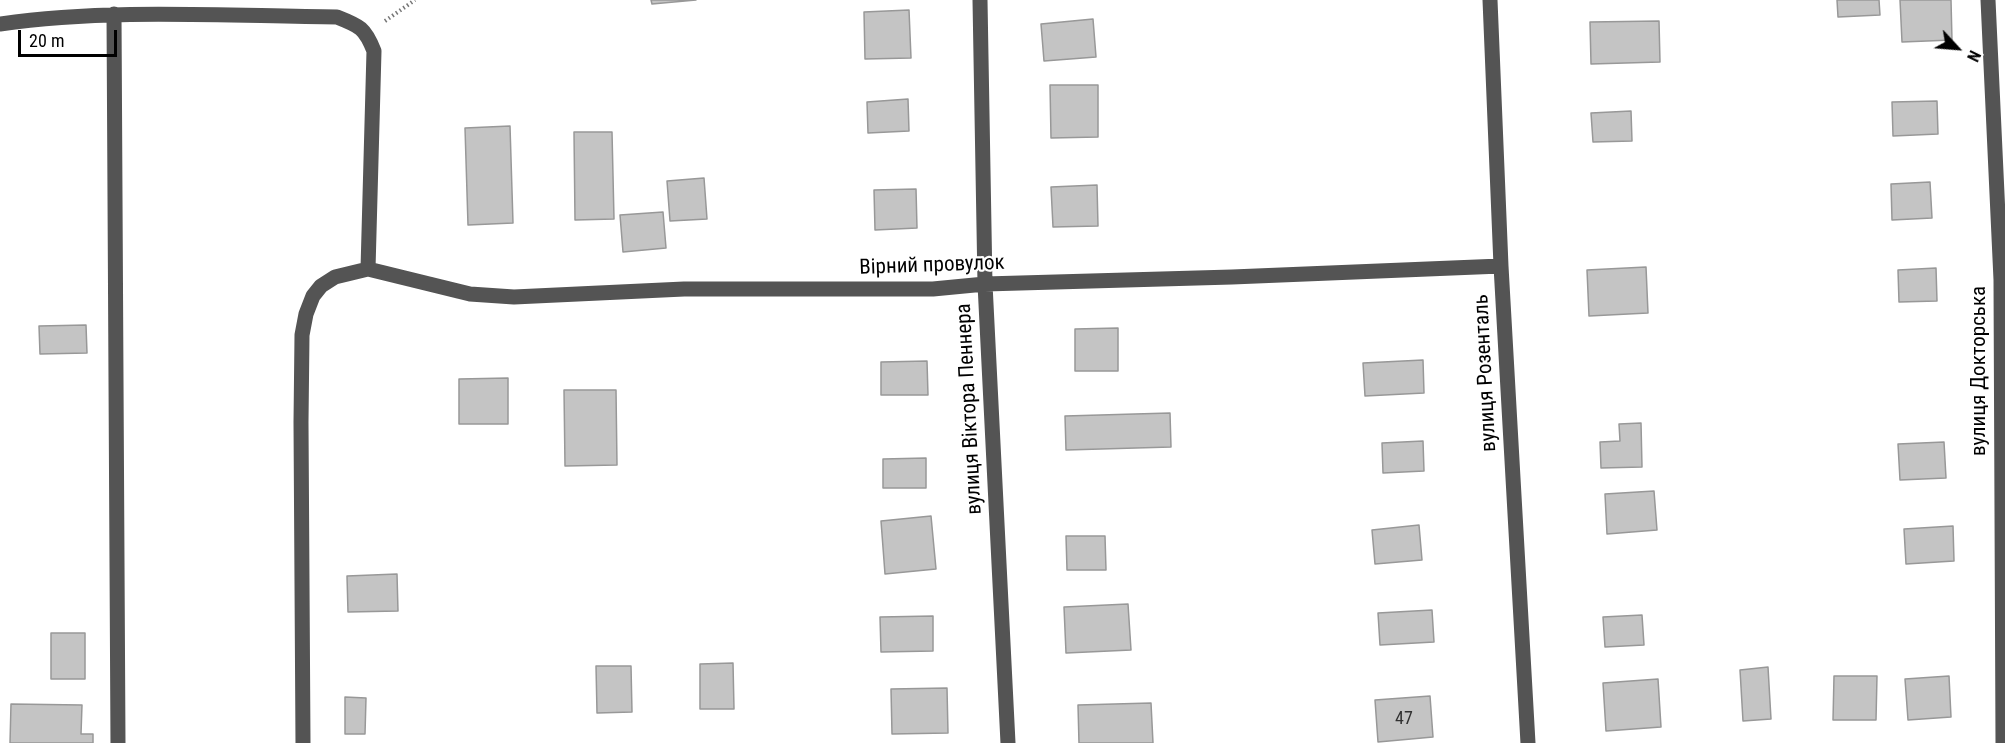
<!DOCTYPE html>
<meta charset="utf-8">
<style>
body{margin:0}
#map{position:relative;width:2005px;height:743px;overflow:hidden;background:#fff;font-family:"Roboto Condensed",sans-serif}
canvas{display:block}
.north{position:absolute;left:1927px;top:18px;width:60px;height:60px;-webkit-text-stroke:4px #fff;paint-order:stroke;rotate:116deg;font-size:16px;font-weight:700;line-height:24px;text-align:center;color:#000}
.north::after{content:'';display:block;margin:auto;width:21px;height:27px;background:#000;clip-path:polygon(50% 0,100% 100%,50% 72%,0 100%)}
.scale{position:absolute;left:18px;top:30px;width:99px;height:27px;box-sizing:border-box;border:3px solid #000;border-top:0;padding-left:8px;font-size:18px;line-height:21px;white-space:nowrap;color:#000;-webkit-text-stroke:4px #fff;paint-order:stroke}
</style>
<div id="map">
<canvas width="2005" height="743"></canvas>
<div class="north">N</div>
<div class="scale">20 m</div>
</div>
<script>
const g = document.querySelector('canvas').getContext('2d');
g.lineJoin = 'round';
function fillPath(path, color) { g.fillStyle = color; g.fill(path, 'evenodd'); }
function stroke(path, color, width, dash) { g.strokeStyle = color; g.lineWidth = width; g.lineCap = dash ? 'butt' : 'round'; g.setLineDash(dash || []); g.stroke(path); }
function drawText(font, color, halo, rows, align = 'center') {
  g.font = font + ' "Roboto Condensed",sans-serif'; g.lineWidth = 4.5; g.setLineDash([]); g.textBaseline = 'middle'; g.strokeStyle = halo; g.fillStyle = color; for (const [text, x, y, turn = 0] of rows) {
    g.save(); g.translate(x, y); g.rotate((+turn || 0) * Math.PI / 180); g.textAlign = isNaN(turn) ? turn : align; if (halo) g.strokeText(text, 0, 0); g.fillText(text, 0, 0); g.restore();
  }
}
const building = new Path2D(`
 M651,0H696L652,4Z
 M1837,0H1879L1880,15L1838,17Z
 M1900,0H1951L1952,40L1902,42Z
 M909,10L911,58L865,59L864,12Z
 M1093,19L1096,57L1044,61L1041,24Z
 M1659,21L1660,62L1591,64L1590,22Z
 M1050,85H1098V137L1051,138Z
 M908,99L909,131L868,133L867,102Z
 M1937,101L1938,134L1893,136L1892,102Z
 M1631,111L1632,141L1593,142L1591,113Z
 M510,126L513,223L468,225L465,128Z
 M574,132H612L614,219L575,220Z
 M704,178L707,219L670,221L667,181Z
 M1930,182L1932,218L1892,220L1891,184Z
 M1097,185L1098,226L1053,227L1051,187Z
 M916,189L917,228L875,230L874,190Z
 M663,212L666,248L623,252L620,215Z
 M1646,267L1648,313L1589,316L1587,270Z
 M1936,268L1937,301L1899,302L1898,270Z
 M86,325L87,353L40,354L39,326Z
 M1118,328V371H1075V329Z
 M1423,360L1424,393L1365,396L1363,363Z
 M927,361L928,395H881V362Z
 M508,378V424H459V379Z
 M564,390H616L617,465L565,466Z
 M1170,413L1171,447L1066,450L1065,416Z
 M1641,423L1642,467L1601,468L1600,442L1620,441L1619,424Z
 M1423,441L1424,471L1383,473L1382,443Z
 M1944,442L1946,478L1900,480L1898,444Z
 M926,458V488H883V459Z
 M1654,491L1657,530L1607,534L1605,494Z
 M931,516L936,569L885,574L881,521Z
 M1419,525L1422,560L1375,564L1372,530Z
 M1953,526L1954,561L1906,564L1904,529Z
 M1066,536H1105L1106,570H1067Z
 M397,574L398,611L348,612L347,576Z
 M1128,604L1131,650L1066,653L1064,607Z
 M1432,610L1434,642L1380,645L1378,613Z
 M1642,615L1644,645L1605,647L1603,617Z
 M933,616V651L881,652L880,617Z
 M51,633H85V679H51Z
 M733,663L734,709H700V664Z
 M596,666H631L632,712L597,713Z
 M1768,667L1771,719L1743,721L1740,670Z
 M1834,676H1877L1876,720H1833Z
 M1949,676L1951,717L1908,720L1905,679Z
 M1658,679L1661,727L1606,731L1603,683Z
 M947,688L948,733L892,734L891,689Z
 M1430,696L1433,737L1378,742L1375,700Z
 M345,697L366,698L365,734H345Z
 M1151,703L1153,743H1079L1078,705Z
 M11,704L82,705L81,734H93V743H10Z`);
const path = new Path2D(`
 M385,21L415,0`);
const minor = new Path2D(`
 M980,0L985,284L1008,743
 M1490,0L1501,266L1528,743
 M1988,0L2001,280L2003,743
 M114,14L118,743
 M0,24C111,8 225,16 337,17C360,26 365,28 374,51L368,269
 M303,743L301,422L302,335L306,314L313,296L321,286L335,277L368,269L470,294L514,297L684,289H933L985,284L1232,277L1501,266`);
const numberNames = [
 ["47",1404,719]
];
const streetNames = [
 ["Вірний провулок",932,266,-2],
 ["вулиця Докторська",1980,371,-90],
 ["вулиця Розенталь",1486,373,-93],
 ["вулиця Віктора Пеннера",970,409,-93]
];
fillPath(building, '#c4c4c4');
stroke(building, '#989898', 1.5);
stroke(path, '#767676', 4, [1.5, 3]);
stroke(minor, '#545454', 15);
drawText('18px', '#313131', null, numberNames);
drawText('21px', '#000', '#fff', streetNames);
</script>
